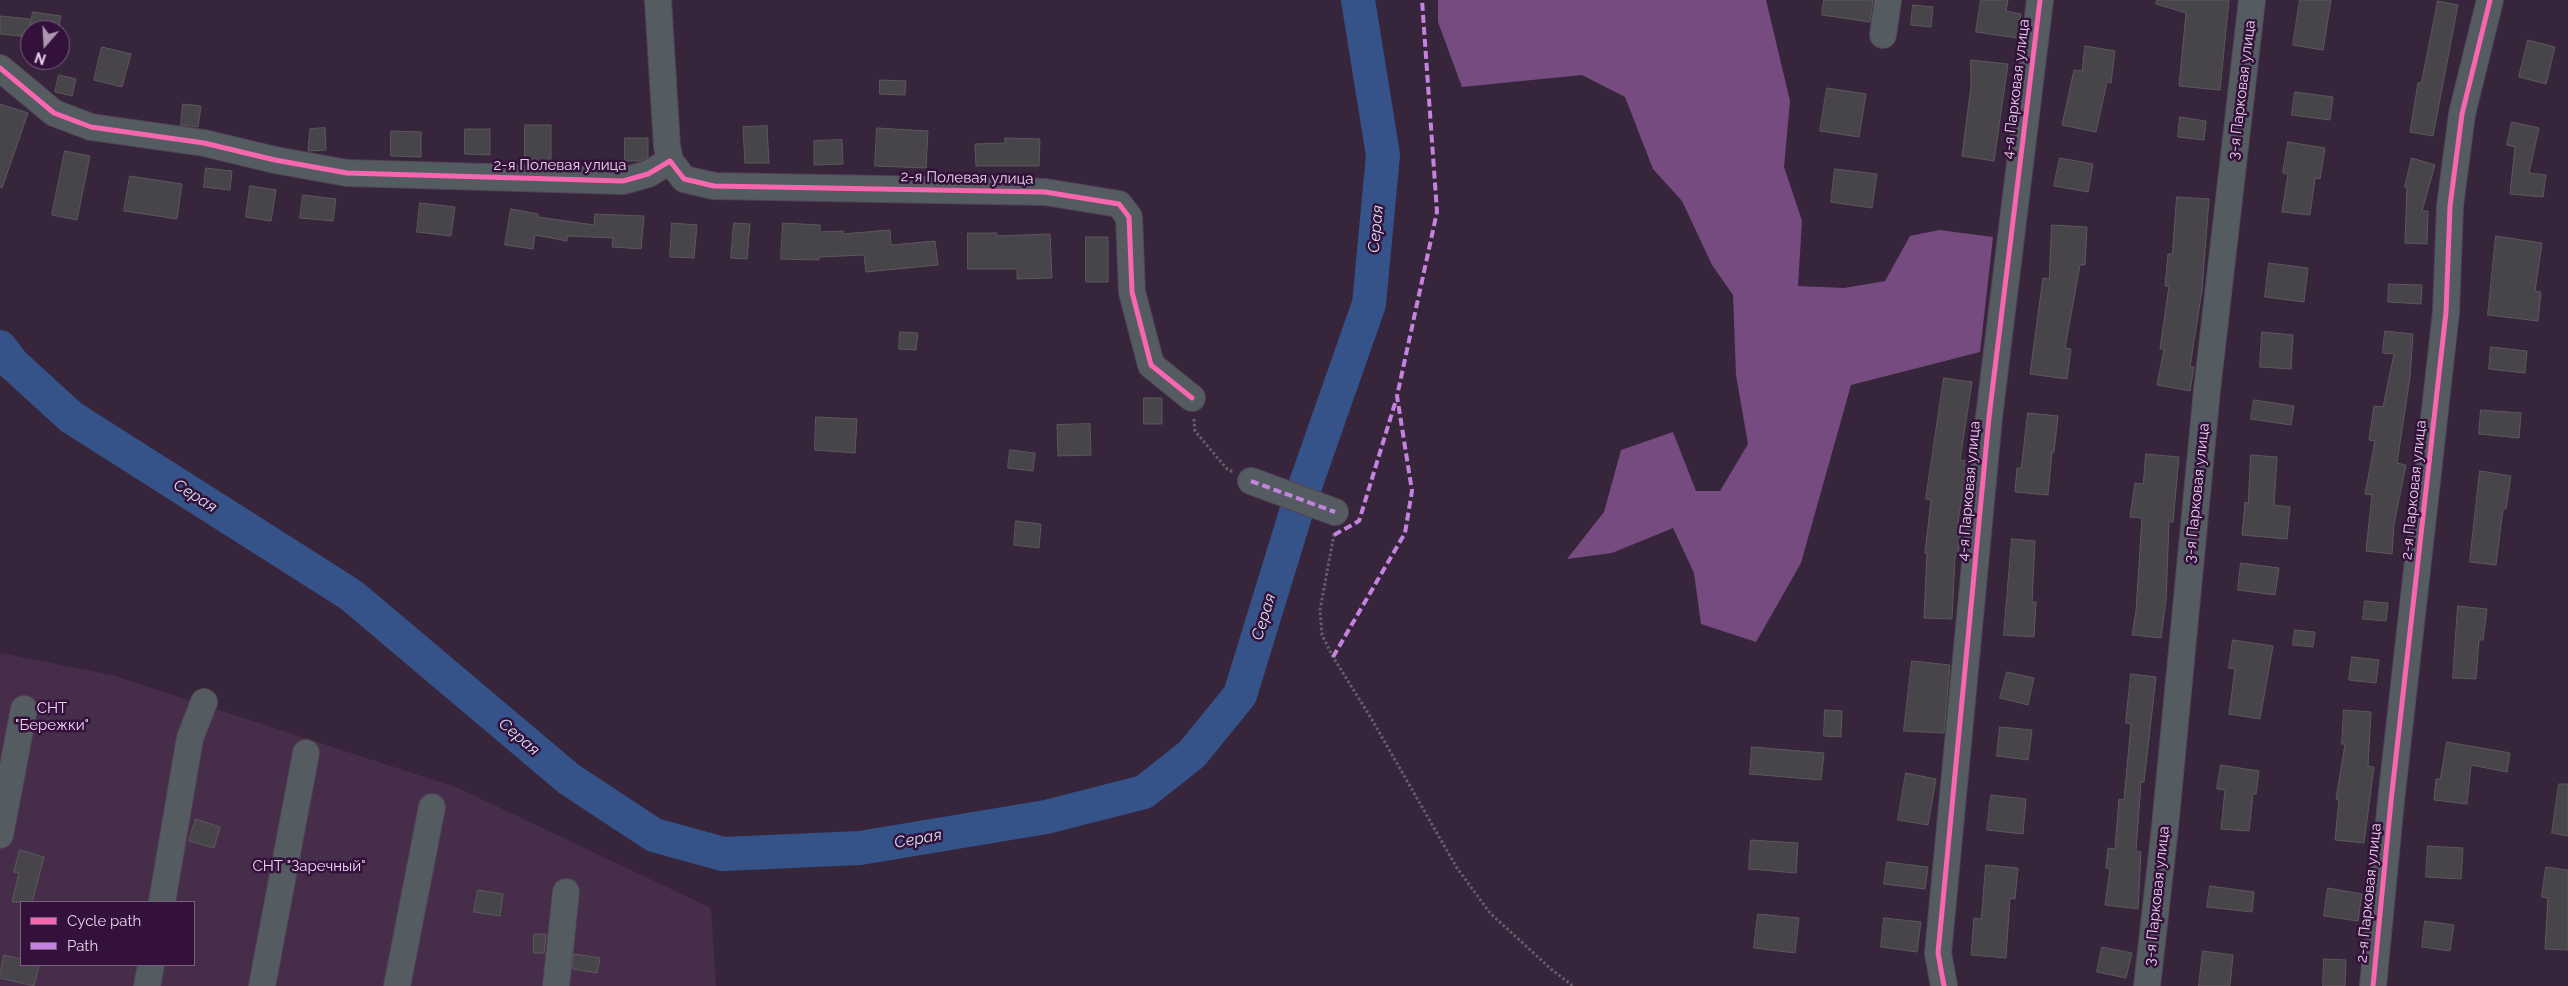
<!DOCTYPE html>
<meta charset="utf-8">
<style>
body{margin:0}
#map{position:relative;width:2568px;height:986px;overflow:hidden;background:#37253b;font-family:Raleway,sans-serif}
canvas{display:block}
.legend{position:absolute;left:20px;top:901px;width:175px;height:65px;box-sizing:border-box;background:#33113a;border:1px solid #7b5f81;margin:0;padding:6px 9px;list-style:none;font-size:15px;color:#e8d3ec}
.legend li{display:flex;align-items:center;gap:10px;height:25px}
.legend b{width:25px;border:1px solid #7b5f81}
.north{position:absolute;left:20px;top:20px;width:50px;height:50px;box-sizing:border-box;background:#33113a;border:1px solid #7b5f81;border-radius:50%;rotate:199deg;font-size:14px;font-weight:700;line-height:20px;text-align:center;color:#e8d3ec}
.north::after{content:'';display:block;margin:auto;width:18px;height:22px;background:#aa96ae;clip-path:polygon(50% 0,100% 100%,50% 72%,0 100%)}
</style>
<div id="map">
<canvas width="2568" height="986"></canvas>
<ul class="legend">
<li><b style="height:6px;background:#f766af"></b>Cycle path</li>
<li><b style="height:6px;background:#c483df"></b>Path</li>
</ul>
<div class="north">N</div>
</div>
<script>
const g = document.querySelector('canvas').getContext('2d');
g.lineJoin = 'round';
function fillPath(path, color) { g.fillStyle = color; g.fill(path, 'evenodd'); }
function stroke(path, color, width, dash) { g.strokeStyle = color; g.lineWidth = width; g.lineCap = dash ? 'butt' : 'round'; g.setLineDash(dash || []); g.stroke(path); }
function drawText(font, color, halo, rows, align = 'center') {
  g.font = font + ' Raleway,sans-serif'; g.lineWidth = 5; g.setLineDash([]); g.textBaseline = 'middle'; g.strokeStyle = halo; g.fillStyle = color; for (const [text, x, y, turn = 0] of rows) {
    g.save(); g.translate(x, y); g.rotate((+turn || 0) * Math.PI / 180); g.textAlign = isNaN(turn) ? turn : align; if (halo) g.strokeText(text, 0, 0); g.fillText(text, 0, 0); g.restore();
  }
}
const green = new Path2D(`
 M0,653L112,675L458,788L711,908L716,986H0ZM21,902H194V965H21Z`);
const forest = new Path2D(`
 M1438,0H1766L1790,101L1784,167L1802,221L1798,286L1844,288L1885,281L1910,236L1939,230L1993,237L1980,352L1851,385L1801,563L1756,642L1701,624L1694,573L1673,528L1612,553L1567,559L1604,512L1621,450L1673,432L1696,491H1720L1748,444L1736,375L1733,295L1712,265L1682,201L1653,169L1625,97L1582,75L1462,87L1438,22Z`);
const river = new Path2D(`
 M0,347L13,364L71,417L351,595L569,779L654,835L723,854L860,848L1046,817L1144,792L1192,754L1240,695L1298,506L1369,304L1383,155L1358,0`);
const building = new Path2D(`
 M1824,0H1873L1870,22L1822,15Z
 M1981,0H2008L2006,11L2021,14L2017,38L1976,32Z
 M2157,0H2229L2220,90L2179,86L2186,13L2156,4Z
 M2300,0H2331L2323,50L2293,45Z
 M2438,1L2458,5L2433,136L2410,132L2418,83H2421Z
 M1913,5L1933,7L1931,27L1911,25Z
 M33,12L61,16L58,30H30V37L0,34V16L30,19V26Z
 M2528,40L2555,47L2546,84L2519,77Z
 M2085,46L2115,51L2111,83L2107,82L2096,132L2062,125L2074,70L2082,71Z
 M102,47L131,54L122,87L94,80Z
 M1971,60L2008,64L1994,161L1962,156L1971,86Z
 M59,75L76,79L72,96L55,92Z
 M880,80L906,81L905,95L880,94Z
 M1827,88L1866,94L1859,137L1820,131Z
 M2295,92L2333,97L2330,120L2292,115Z
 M0,104L28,113L2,188L0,187Z
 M183,104L201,106L198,127L181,125Z
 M2180,117L2206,121L2204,140L2178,137Z
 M2512,122L2539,128L2529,173L2546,175L2543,197L2510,194L2515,147L2507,145Z
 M525,125H551V161H525Z
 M767,126L769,163H745L743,127Z
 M325,128L326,150L308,151L310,129Z
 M877,128L928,131L926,168L875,166Z
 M465,129H490V155L465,154Z
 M391,131L421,132V157L391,156Z
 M625,138H648V157L641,161H625Z
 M1005,138L1040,139L1039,166H976L975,144L1005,143Z
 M842,140L843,164L814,165V141Z
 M2288,142L2325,148L2320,179L2315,178L2310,215L2282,212L2288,174L2283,173Z
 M65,151L90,156L77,220L52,215Z
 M2060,158L2093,164L2088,192L2054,186Z
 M2412,158L2435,165L2422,211H2428L2427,244L2405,243L2407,187H2405Z
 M206,168L232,171L230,190L204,187Z
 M1835,169L1877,174L1872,208L1831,202Z
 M130,176L182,184L177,219L124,211Z
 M250,186L276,190L271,221L246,217Z
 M303,195L336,199L333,221L300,218Z
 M2177,197L2209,199L2202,290L2190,367H2194L2190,391L2157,385L2164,349H2160L2169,286H2165L2168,254H2172Z
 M420,203L455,207L451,236L417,232Z
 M511,209L538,214V217L594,225L595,214L644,216L641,249L612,247L613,238L567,236V241L535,235L533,249L505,245Z
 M672,223L697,225L694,258L670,257Z
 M734,223L750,224L747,259L731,258Z
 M783,223L820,225V232L843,231V234L890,230L891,245L935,241L938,265L866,272L864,255L819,257V260L781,259Z
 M2052,225L2087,227L2085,265H2080L2065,348L2071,349L2067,379L2030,374L2043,278L2049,279Z
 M968,233H997V236L1050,234L1052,278L1017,279V269H968Z
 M2496,236L2542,243L2535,291L2541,292L2538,321L2488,315Z
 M1086,237H1108V282H1086Z
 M2269,263L2308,268L2304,302L2265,297Z
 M2389,284L2422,285L2421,304L2388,302Z
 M2385,331L2413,334L2410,377L2397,463L2406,465L2394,524L2392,554L2366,551L2372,495L2365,494L2375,441L2369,440L2374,406L2383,407L2394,354L2383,353Z
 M900,332L918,333L916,350L899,349Z
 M2262,332L2293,335L2291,369L2260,367Z
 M2491,347L2527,351L2525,373L2489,369Z
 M1944,378L1972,382L1960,460L1968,461L1957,528H1961L1958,556H1955L1952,619L1924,618L1927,553H1925L1931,500L1926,499Z
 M1144,398H1162V424H1144Z
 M2254,400L2294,406L2291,425L2251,419Z
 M2481,410L2521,413L2519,438L2479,434Z
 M2028,413L2058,416L2054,452H2052L2048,495L2015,492L2017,468H2021Z
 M816,417L857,419L855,453L815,450Z
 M1090,424L1091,455L1058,456L1057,425Z
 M1010,450L1035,453L1033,471L1008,468Z
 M2146,454L2179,457L2173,522H2169L2166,600L2161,638L2132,635L2136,611L2142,518L2130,517L2135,483L2143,484Z
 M2251,455L2277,457L2274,505L2290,507L2287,539L2242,535L2245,502L2248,503Z
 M2480,471L2511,476L2506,509H2503L2496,565L2470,562Z
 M1016,521L1041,524L1039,548L1014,545Z
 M2012,539L2035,541L2032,602H2036L2034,637L2004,635Z
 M2241,563L2279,568L2275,595L2238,590Z
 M2365,601L2388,603L2386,621L2363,619Z
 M2458,606L2487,609L2483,640H2479L2476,679L2453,678Z
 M2295,630L2315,632L2313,647L2293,645Z
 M2233,640L2273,646L2260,719L2229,714L2235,669L2229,668Z
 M2352,657L2379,660L2376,683L2349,680Z
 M1912,661L1950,665L1944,733L1904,731Z
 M2007,672L2034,678L2028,705L2000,698Z
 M2131,674L2156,677L2144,782H2141L2136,851L2141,852L2138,909L2105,905L2110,869L2106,868L2108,848L2115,849L2119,799L2124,800L2131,724L2126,723Z
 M1825,710L1842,711L1841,737L1824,736Z
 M2344,710L2371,712L2368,766L2374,767L2364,843L2335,840L2339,800L2336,799L2345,744H2342Z
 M2000,727L2032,730L2028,760L1997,756Z
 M2447,742L2510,753L2507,772L2471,765L2467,804L2434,800L2436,779H2440Z
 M1752,747L1824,753L1821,780L1750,774Z
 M2221,765L2259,771L2256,794H2253L2249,831L2221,829L2225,790L2217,789Z
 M1906,773L1936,779L1928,825L1898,820Z
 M2559,784H2568V836L2552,833Z
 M1991,795L2026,799L2023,834L1987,830Z
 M196,819L220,827L214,848L189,841Z
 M1751,840L1798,843L1796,873L1749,869Z
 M2428,846L2463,848L2461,879L2426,877Z
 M20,850L44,857L32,902H12L19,873L14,872Z
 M1887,862L1928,867L1925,889L1884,884Z
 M1986,865L2018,868L2015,899L2010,898L2006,958L1971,955L1974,918L1981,919Z
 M2546,867L2568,870V950L2545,949L2548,898L2542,897Z
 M2210,886L2254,892L2252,912L2207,907Z
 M2328,888L2362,894L2358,921L2324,916Z
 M478,890L503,894L500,916L474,912Z
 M1758,914L1799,918L1795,953L1754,948Z
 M1884,918L1921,922L1917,952L1881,947Z
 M2425,921L2454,925L2450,951L2422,947Z
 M534,934H546L544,953H534Z
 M2102,947L2132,953L2126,978L2097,972Z
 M2203,951L2233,955L2230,986H2199Z
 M574,954L600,958L597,973L573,969Z
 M4,955L21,959V965H39L34,986L0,978Z
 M2324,959L2346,960L2345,986H2323Z`);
const path = new Path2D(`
 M1194,419L1195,431L1227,469L1233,472
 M1334,534L1320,610L1322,635L1333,657L1371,718L1457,868L1490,913L1551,969L1573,986`);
const minor = new Path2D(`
 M658,0L667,146L670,161
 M1883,35L1888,0
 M0,68L54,113L91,127L204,143L275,160L347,173L623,181L648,174L670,161L684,179L714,186L1045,192L1119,204L1129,217L1132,292L1151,365L1192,398
 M1251,481L1335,512
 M0,835L24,709
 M162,902L190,738L204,702
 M147,986L151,965
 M262,986L306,753
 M397,986L432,807
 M556,986L566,892
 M1944,986L1938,953L1989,417L2040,0
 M2147,986L2165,827L2207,390L2252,0
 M2373,986L2391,801L2446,312L2450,206L2462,114L2490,0`);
const quiet = new Path2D(`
 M1251,481L1335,512
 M1334,535L1359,521L1396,400
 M1333,657L1405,533L1412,491L1397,396L1437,212L1422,0`);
const cycleway = new Path2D(`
 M0,68L54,113L91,127L204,143L275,160L347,173L623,181L648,174L670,161L684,179L714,186L1045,192L1119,204L1129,217L1132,292L1151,365L1192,398
 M1944,986L1938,953L1989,417L2040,0
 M2373,986L2391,801L2446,312L2450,206L2462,114L2490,0`);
const streetNames = [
 ["4-я Парковая улица",2016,89,-83],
 ["3-я Парковая улица",2242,90,-83],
 ["2-я Полевая улица",560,165],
 ["2-я Полевая улица",967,178,1],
 ["2-я Парковая улица",2414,490,-84],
 ["4-я Парковая улица",1969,491,-85],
 ["3-я Парковая улица",2197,493,-84],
 ["2-я Парковая улица",2369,893,-84],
 ["3-я Парковая улица",2157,896,-84]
];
const parkNames = [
 ["СНТ",52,708],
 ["\"Бережки\"",52,725],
 ["СНТ \"Заречный\"",309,866]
];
const waterNames = [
 ["Серая",1376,229,-85],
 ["Серая",195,496,32],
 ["Серая",1264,617,-73],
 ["Серая",519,737,40],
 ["Серая",918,839,-10]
];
fillPath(green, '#462e4b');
fillPath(forest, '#764b80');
stroke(river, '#355389', 34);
fillPath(building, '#474549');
stroke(building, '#5a595a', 1);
stroke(minor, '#524356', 28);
stroke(path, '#606169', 3, [2.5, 2.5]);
stroke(minor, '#545c61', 26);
stroke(quiet, '#c483df', 4, [8, 4]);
stroke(cycleway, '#f766af', 5);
drawText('15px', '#e8d3ec', '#33113a', streetNames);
drawText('15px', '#efd4f5', '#33113a', parkNames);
drawText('italic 16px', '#d7e2f4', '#33113a', waterNames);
</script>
